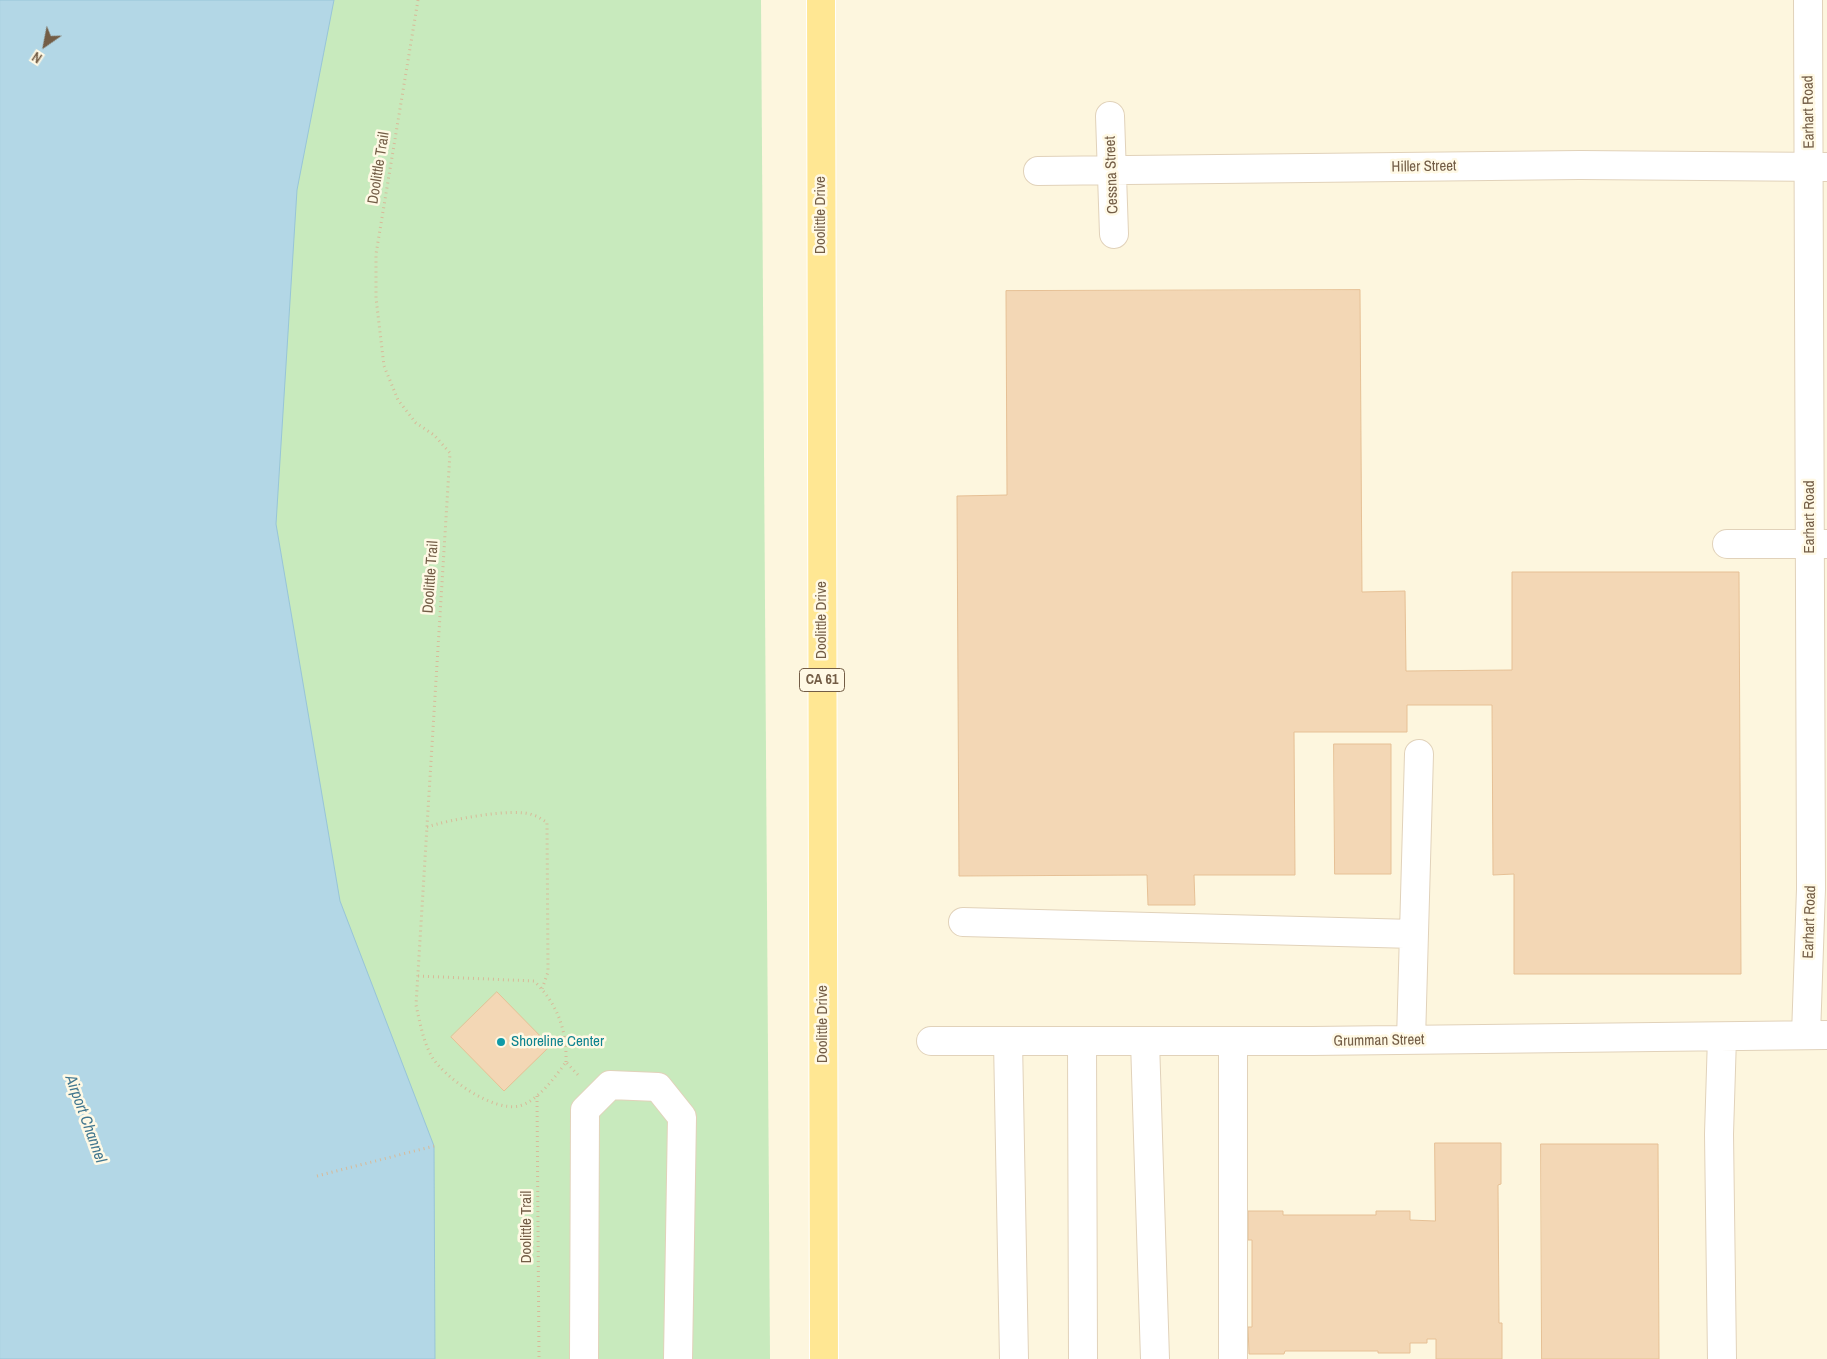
<!DOCTYPE html>
<style>
body{margin:0}
#map{position:relative;width:1827px;height:1359px;overflow:hidden;background:#fdf6de;font-family:"Archivo Narrow",sans-serif}
canvas{display:block}
.north{position:absolute;left:20px;top:20px;width:50px;height:50px;-webkit-text-stroke:4px #fff9e5;paint-order:stroke;rotate:213deg;font-size:14px;font-weight:700;line-height:20px;text-align:center;color:#735d46}
.north::after{content:'';display:block;margin:auto;width:18px;height:22px;background:#735d46;clip-path:polygon(50% 0,100% 100%,50% 72%,0 100%)}
</style>
<div id="map">
<canvas width="1827" height="1359"></canvas>
<div class="north">N</div>
</div>
<script>
const g = document.querySelector('canvas').getContext('2d');
g.lineJoin = 'round';
function fillPath(path, color) { g.fillStyle = color; g.fill(path, 'evenodd'); }
function stroke(path, color, width, dash) { g.strokeStyle = color; g.lineWidth = width; g.lineCap = dash ? 'butt' : 'round'; g.setLineDash(dash || []); g.stroke(path); }
function drawText(font, color, halo, rows, align = 'center') {
  g.font = font + ' "Archivo Narrow",sans-serif'; g.lineWidth = 5; g.setLineDash([]); g.textBaseline = 'middle'; g.strokeStyle = halo; g.fillStyle = color; for (const [text, x, y, turn = 0] of rows) {
    g.save(); g.translate(x, y); g.rotate((+turn || 0) * Math.PI / 180); g.textAlign = isNaN(turn) ? turn : align; if (halo) g.strokeText(text, 0, 0); g.fillText(text, 0, 0); g.restore();
  }
}
const green = new Path2D(`
 M0,0H761L770,1359H0Z`);
const water = new Path2D(`
 M0,0H334L297,190L276,524L340,901L434,1146L435,1359H0Z`);
const building = new Path2D(`
 M1360,290L1362,592L1405,591L1406,671L1512,670V572H1739L1741,974H1514V874L1493,875L1492,705H1407V732H1294L1295,875H1194L1195,905H1148L1147,875L959,876L957,496L1007,495L1006,291Z
 M1334,744H1391V874H1335Z
 M497,992L550,1046L504,1091L451,1037Z
 M1435,1143H1501V1184L1498,1185L1499,1323H1502V1359H1436V1339H1427V1343H1410V1353H1378V1351H1285L1284,1354H1249L1248,1327H1252V1240H1248V1211H1283V1215H1376V1211H1410V1220L1435,1221Z
 M1541,1144H1658L1659,1359H1542Z`);
const path = new Path2D(`
 M418,0L376,254V298L384,366L398,400L416,423L434,435L450,453L416,1005C420,1023 423,1041 432,1057C445,1078 493,1112 519,1106C537,1102 556,1076 566,1062L578,1075
 M427,827C448,820 514,807 533,815C538,816 542,820 547,822L548,972L542,989
 M418,976L534,981C557,1003 567,1030 566,1062
 M537,1096L539,1359
 M317,1176L434,1146`);
const minor = new Path2D(`
 M1110,116L1114,234
 M1038,171L1580,165L1827,167
 M1727,544H1827
 M963,922L1414,934
 M1806,1035L1811,889L1808,0
 M1411,1040L1419,754
 M931,1041H1312L1827,1035
 M1008,1041L1014,1359
 M1145,1041L1155,1359
 M1082,1042L1083,1359
 M584,1359L585,1110L610,1085L658,1087L682,1117L678,1359
 M1233,1359V1041
 M1722,1359L1719,1134L1722,1037`);
const major = new Path2D(`
 M821,0L824,1359`);
const markers = [
 [501,1042,5,"#0f9aa8"]
];
const shields = [
 [822,680,45]
];
const shieldNames = [
 ["CA 61",822,680]
];
const streetNames = [
 ["Earhart Road",1809,112,-91],
 ["Hiller Street",1424,167,-1],
 ["Doolittle Trail",379,168,-81],
 ["Cessna Street",1112,175,-92],
 ["Doolittle Drive",821,215,-90],
 ["Earhart Road",1810,517,-90],
 ["Doolittle Trail",431,577,-86],
 ["Doolittle Drive",822,620,-90],
 ["Earhart Road",1810,922,-88],
 ["Doolittle Drive",823,1024,-90],
 ["Grumman Street",1379,1041,-1],
 ["Doolittle Trail",527,1227,-90]
];
const cultureNames = [
 ["Shoreline Center",511,1042]
];
const waterNames = [
 ["Airport Channel",85,1119,70]
];
fillPath(green, '#c8eabd');
fillPath(water, '#b3d7e6');
stroke(water, '#98c5d8', 1);
fillPath(building, '#f3d7b5');
stroke(building, '#e6c095', 1);
stroke(minor, '#e1d2ba', 30);
stroke(major, '#fff', 30);
stroke(path, '#d7ba99', 3, [1, 4]);
stroke(minor, '#fff', 28);
stroke(major, '#ffe793', 28);
for (const [x, y, r, color] of markers) { const dot = new Path2D(); dot.arc(x, y, r, 0, 2 * Math.PI); g.fillStyle = color; g.fill(dot); stroke(dot, '#fff9e5', 2); }
for (const [x, y, w] of shields) { const box = new Path2D(); box.roundRect(x - w / 2, y - 11.5, w, 23, 4); g.fillStyle = '#fff9e5'; g.fill(box); stroke(box, '#735d46', 1); }
drawText('bold 14px', '#735d46', null, shieldNames);
drawText('15px', '#735d46', '#fff9e5', streetNames);
drawText('15px', '#0d838f', '#fff9e5', cultureNames, 'left');
drawText('italic 16px', '#42778f', '#fff9e5', waterNames);
</script>
